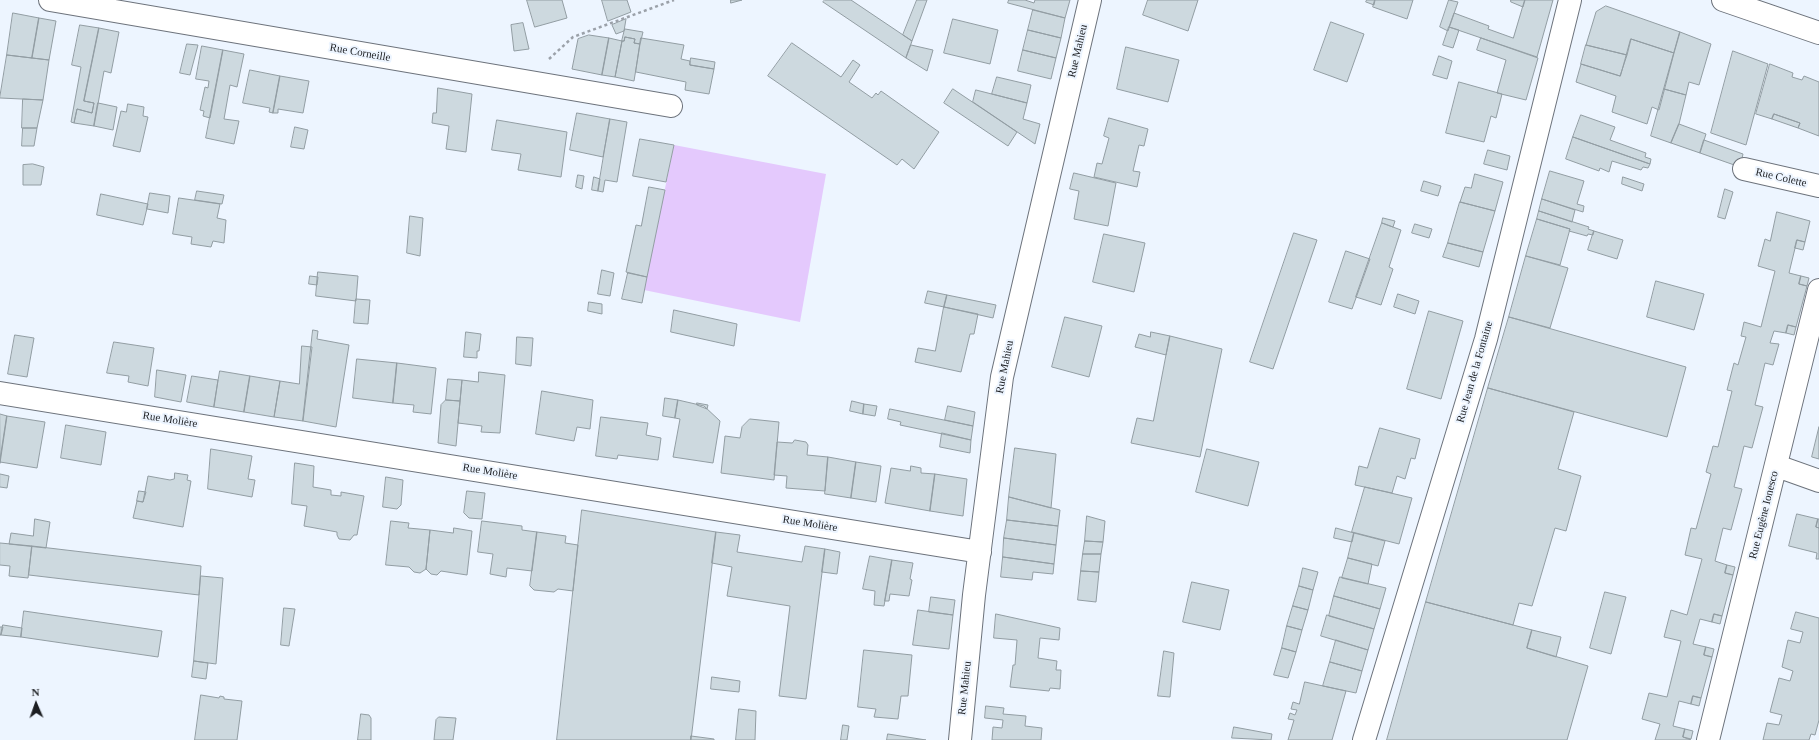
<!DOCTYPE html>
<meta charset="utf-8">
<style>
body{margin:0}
#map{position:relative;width:1819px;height:740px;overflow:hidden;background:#edf5ff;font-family:"Times New Roman",serif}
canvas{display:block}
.north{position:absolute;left:16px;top:684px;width:40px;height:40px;-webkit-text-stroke:3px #edf5ff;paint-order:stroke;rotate:358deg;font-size:11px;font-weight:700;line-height:16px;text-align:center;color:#1c1e22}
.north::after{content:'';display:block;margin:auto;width:14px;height:18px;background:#1c1e22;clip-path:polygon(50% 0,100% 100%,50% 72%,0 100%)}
</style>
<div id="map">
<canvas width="1819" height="740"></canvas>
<div class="north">N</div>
</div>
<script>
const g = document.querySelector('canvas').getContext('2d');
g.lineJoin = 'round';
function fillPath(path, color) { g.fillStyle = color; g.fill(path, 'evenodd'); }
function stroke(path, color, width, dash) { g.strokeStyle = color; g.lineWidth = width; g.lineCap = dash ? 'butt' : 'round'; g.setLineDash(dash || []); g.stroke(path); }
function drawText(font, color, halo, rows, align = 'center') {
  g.font = font + ' "Times New Roman",serif'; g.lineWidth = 4; g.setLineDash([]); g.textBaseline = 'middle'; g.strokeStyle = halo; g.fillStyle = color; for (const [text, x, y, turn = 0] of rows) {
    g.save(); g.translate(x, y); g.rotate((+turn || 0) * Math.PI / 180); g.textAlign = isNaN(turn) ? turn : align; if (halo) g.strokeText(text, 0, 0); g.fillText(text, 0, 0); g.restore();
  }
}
const green = new Path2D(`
 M674,145L826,174L800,322L644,290Z`);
const building = new Path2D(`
 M527,0H562L567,18L535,27Z
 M602,0H627L631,12L608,21Z
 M731,0H742L731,3Z
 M825,0H851L912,41L906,58L823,2Z
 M917,0H927L912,41L903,35Z
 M1009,0H1025L1034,3L1035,0H1070L1065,18L1008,3Z
 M1148,0H1198L1188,31L1143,15Z
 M1367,0H1375L1374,5L1366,2Z
 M1375,0H1413L1407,19L1373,7Z
 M1449,0L1458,2L1448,31L1440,27Z
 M1511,0H1525L1523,7L1511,2Z
 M1525,0H1553L1537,57L1449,27L1454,13L1489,26L1488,29L1513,38Z
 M1606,6L1680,32L1674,53L1631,39L1627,55L1586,45L1596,12Z
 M1033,10L1065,18L1061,38L1028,30Z
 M13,13L39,18L32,58L7,55Z
 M39,18L56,21L49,60L32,58Z
 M626,19L624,31L616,34L612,25Z
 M953,19L998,30L990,64L944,53Z
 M1331,22L1364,34L1347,82L1314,70Z
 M523,23L529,49L514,51L511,25Z
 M80,25L99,28L84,101L94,103L92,113L77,109L74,123L71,122L81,67L72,65Z
 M1449,27L1459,30L1453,48L1443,45Z
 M99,28L119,32L111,73L104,71L94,126L74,123L77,109L92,113L94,103L84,101Z
 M625,29L643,32L640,44L634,43L635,39L625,37L624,41H622Z
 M1028,30L1061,38L1056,58L1023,50Z
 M1680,32L1711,44L1699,85L1689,82L1686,95L1664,89Z
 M589,35L609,38L602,75L572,69L578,39Z
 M625,37L635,39L634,43L640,44L634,81L615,77L622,41H624Z
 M609,38L622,41L615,77L602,75Z
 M641,38L684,45L681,59L690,61V65L714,69L709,94L685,90L686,82L636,72Z
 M1481,38L1538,58L1526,100L1497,93L1506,60L1477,50Z
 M1631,39L1674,53L1659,110L1652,107L1647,124L1612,112L1616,96L1576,82L1581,64L1620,76Z
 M792,43L841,77L853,60L860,65L849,82L872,98L876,93L878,95L881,91L939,132L914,169L902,159L897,165L768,76Z
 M187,44L198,45L190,75L180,73Z
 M911,45L933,50L927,71L906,58Z
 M1586,45L1627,55L1620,76L1581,64Z
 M202,46L223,50L210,118L203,116L204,111L200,110L205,87L208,88L209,81L196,79Z
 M1126,47L1179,60L1168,102L1117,89Z
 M223,50L244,54L237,87L230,85L224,119L239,121L234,144L206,138Z
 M1023,50L1056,58L1051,79L1018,71Z
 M1733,51L1768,64L1746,145L1711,133Z
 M7,55L49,60L43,100L0,98Z
 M1439,56L1452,61L1447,79L1433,75Z
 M691,58L715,62L714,69L690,65Z
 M1770,64L1793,73L1792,77L1802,80L1804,76L1819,82V136L1798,128L1800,123L1774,114L1772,119L1756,114Z
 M250,70L280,76L273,113L269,112L270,108L243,103Z
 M280,76L309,81L303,113L278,109V113H273Z
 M997,77L1031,85L1027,103L992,94Z
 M1459,82L1502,94L1496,118L1491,116L1484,142L1446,133Z
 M438,88L472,94L466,152L446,149L449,126L432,123L433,113H436Z
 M953,89L1017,132L1008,146L944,103Z
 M1664,89L1686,95L1679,124L1671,143L1651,136Z
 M976,90L1027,103L1023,119L1040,124L1035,144L973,102Z
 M23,99L43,100L37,128H22Z
 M98,103L117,107L113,130L94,126Z
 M128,104L144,107L143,116L148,117L140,152L113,146L121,111L126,112Z
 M577,113L610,119L603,157L570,150Z
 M1774,114L1800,123L1798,128L1772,119Z
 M1581,115L1615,127L1610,140L1646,153L1645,157L1651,159L1650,164L1573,137Z
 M1109,118L1148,129L1144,146L1139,145L1133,171L1140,172L1137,187L1094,177L1097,163L1102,164L1109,138L1104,136Z
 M610,119L627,122L617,182L605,180L603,192L598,191Z
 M497,120L567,132L561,177L518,170L521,154L492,150Z
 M1679,124L1706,134L1700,153L1671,143Z
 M295,127L308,130L304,149L291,147Z
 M23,128H37L34,146H22Z
 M1573,137L1650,164L1648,168L1643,167L1641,170L1612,161L1609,172L1600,168L1599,171L1566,159Z
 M640,139L674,145L666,182L633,176Z
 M1704,140L1743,154L1740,167L1700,153Z
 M1488,150L1510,156L1507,170L1484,164Z
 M33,164L44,167L41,185H23V165Z
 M1550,171L1584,181L1577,204L1584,206L1583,212L1542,199Z
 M1074,173L1116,183L1108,226L1074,219L1079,191L1070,189Z
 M1475,174L1503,182L1495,211L1460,202L1465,187L1471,188Z
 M578,175L584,176L582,189L576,187Z
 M594,177L600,179L598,191L592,190Z
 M1623,177L1644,184L1642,191L1622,184Z
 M1424,181L1441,186L1438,196L1421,191Z
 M649,187L665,190L647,277L626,272L636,225L641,226Z
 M1725,189L1733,192L1725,219L1718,217Z
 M197,191L224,195L222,204L195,200Z
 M150,193L170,196L168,213L147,209Z
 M101,194L148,204L143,225L97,215Z
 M179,198L220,204L217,218L226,220L224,243L213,241L211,247L191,244L192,237L173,234Z
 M1542,199L1575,210L1572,222L1539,211Z
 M1460,202L1495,211L1483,252L1448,243Z
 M1539,211L1589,227L1588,229L1594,231L1593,235L1588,234L1587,236L1569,231L1570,229L1537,219Z
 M1777,212L1810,221L1805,242L1797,240L1789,273L1801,276L1799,284L1807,286L1796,327L1788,325L1786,333L1774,331L1770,343L1779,344L1773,365L1765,363L1755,405L1763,407L1752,448L1744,446L1734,487L1742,489L1731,530L1723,528L1715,561L1727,565L1725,573L1733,575L1722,616L1714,614L1712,622L1700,619L1693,644L1706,647L1704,655L1712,657L1701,698L1693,696L1691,704L1679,701L1673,726L1685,729L1683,737L1691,740H1655L1660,724L1642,719L1649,693L1667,697L1681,641L1664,637L1671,610L1687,615L1702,559L1685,555L1691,528L1696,529L1711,474L1706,472L1713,446L1718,447L1732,391L1727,390L1734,363L1738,365L1746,337L1741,336L1744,322L1761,327L1775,271L1758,266L1765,239L1770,241Z
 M410,216L423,218L420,256L407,253Z
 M1383,218L1395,221L1393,227L1382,223Z
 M1537,219L1570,229L1560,265L1526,256Z
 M1382,223L1401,230L1389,267L1393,269L1381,305L1356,297Z
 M1415,224L1432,229L1429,238L1412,233Z
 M1594,231L1623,240L1617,259L1588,250Z
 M1294,233L1317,240L1273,369L1250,362Z
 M1104,234L1145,243L1134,292L1093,282Z
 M1797,240L1805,242L1803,250L1795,248Z
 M1448,243L1483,252L1479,267L1443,257Z
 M1346,251L1370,259L1352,309L1329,302Z
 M1526,256L1568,268L1550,328L1509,317Z
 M602,270L614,273L610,296L598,294Z
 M318,272L358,276L356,301L316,296Z
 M628,273L647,277L642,303L622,299Z
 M310,276L318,277L317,285L309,284Z
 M1801,276L1809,278L1807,286L1799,284Z
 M1656,281L1704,294L1694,330L1647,317Z
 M928,291L947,295L944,307L925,303Z
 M1398,294L1419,301L1415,314L1394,307Z
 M947,295L996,305L993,318L944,307Z
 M356,299L370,300L368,324L354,323Z
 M589,302L602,304V314L588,311Z
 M944,307L978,314L974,334H970L961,372L915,362L918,348L935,351Z
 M674,310L737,324L734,346L671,332Z
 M1429,311L1463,321L1441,399L1407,389Z
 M1065,317L1102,326L1089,377L1052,367Z
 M1509,317L1686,367L1667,437L1488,388Z
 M1788,325L1796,327L1794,335L1786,333Z
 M313,330L318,331L317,339L349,345L336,427L303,421Z
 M466,332L481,334L479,351H477V358L464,357Z
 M1151,332L1170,336L1166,355L1135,347L1139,334L1150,337Z
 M15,335L34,338L27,377L8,374Z
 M1170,336L1222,349L1200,457L1131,443L1137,418L1153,421Z
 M517,337L533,338L531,366L516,364Z
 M114,342L154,348L148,386L128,382L129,376L107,373Z
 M302,346L312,347L303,421L274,417L280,381L299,384Z
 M357,359L397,363L393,403L353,398Z
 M397,363L436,368L431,414L413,412L414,405L393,403Z
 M157,370L186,375L181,402L155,397Z
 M220,371L250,376L244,412L214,407Z
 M479,372L505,375L500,433L481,432L482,426L458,423L462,380L478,382Z
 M192,376L218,380L214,407L187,402Z
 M250,376L280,381L274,417L244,412Z
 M448,379L462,380L460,401L446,400Z
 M1488,388L1574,412L1558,469L1581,476L1566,531L1555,528L1532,606L1519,603L1513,625L1426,602Z
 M542,391L593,400L590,429L577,427L574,441L536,434Z
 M665,398L678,400L675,418L663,416Z
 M446,400L460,401L456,446L438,443L441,405Z
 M678,400L704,406L720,421L713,463L673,457L680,419L675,418Z
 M852,401L864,404L863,414L850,411Z
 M697,403L708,405L707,409L697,405Z
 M864,404L877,406L875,416L863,414Z
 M948,406L975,412L973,426L945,420Z
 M890,409L973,426L971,440L900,425L901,422L888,419Z
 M0,414L7,416L0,463Z
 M7,416L45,422L37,468L0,462Z
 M601,417L648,423L646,435L661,438L658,460L618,455L617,459L596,456Z
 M750,419L779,422L774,480L721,473L725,436L740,438L742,427Z
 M66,425L106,432L101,465L61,458Z
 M1819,427V459L1812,457Z
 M1380,428L1420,439L1415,459L1411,458L1405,479L1397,476L1392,493L1355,485L1359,466L1367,468Z
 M942,433L971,440L970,453L940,447Z
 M795,440L806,442L808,445L807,455L828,457L825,491L786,488L787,476L774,475L777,442L792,443Z
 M1015,448L1056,454L1051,508L1009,497Z
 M211,449L252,456L248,479L255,480L252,497L208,489Z
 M1207,449L1259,462L1248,506L1196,492Z
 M828,457L856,462L851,498L825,494Z
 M856,462L881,466L876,502L851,498Z
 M295,463L314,466L313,487L331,490V495L341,496V492L364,496L357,535H354L350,540L339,539L337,535V532L304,526L307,506L292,504Z
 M911,466L921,468V473L935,474L930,511L885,503L891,468L910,471Z
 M175,473L188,475L187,480L191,481L183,527L133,518L137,501L143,502L148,476L170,480L174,479Z
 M0,474L9,476L7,488L0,487Z
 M935,474L967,479L963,516L930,511Z
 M386,477L403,480L401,505L397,509L383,507Z
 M1365,487L1412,498L1399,544L1352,532Z
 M139,491L146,492L143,502L137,501Z
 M467,491L485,493L482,519L469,518L464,513Z
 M1009,497L1060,510L1058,526L1007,520Z
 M582,510L716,532L691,740H557Z
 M1797,514L1818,519L1816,527L1819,528V559H1816L1817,553L1789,546Z
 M1087,516L1105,521L1103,542L1085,541Z
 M35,519L50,522L46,548L9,544L11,533L33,536Z
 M1818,519H1819V528L1816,527Z
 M1007,520L1058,526L1056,545L1004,538Z
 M391,521L409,523L408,528L430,530L426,569L420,573L414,572L409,567L386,565Z
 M482,521L522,526V530L537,532L532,571L507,568L506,577L490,574L493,554L478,552Z
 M454,528L472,531L467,575L441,571L437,575L431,574L426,569L430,530L453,533Z
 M1336,528L1354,533L1352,542L1334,538Z
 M537,532L566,536L565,543L578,545L573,591L558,589L554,592L534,590L530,586Z
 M716,532L740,535L737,552L802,562L805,546L825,549L806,699L779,696L790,606L727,596L732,567L712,563Z
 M1354,533L1385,541L1378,566L1348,558Z
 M1004,538L1056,545L1054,564L1003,557Z
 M1085,541L1103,542L1101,554H1083Z
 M0,543L32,546L28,578L9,576L10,566L0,565Z
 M32,546L201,566L199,595L29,575Z
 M825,549L840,552L837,574L822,572Z
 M1083,554H1101L1099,572L1081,571Z
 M870,556L892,560L884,606L874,605L875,591L863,589Z
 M1003,557L1054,564L1053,574L1033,572L1032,580L1001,577Z
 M1348,558L1372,564L1368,584L1342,578Z
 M892,560L913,563L910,579L912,580L909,596L890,594L889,601H885Z
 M1727,565L1735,567L1733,575L1725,573Z
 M1303,568L1318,572L1313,590L1299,586Z
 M1081,571L1099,572L1096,602L1078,600Z
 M201,576L223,578L216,664L194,661Z
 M1340,577L1386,588L1380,609L1334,596Z
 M1192,582L1229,590L1220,630L1183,622Z
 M1299,586L1313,590L1308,610L1293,606Z
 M1605,592L1626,597L1611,654L1590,648Z
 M1334,596L1380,609L1374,629L1329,616Z
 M931,597L955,600L953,615L929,612Z
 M1426,602L1532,630L1527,648L1588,666L1567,740H1387Z
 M1293,606L1308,610L1302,630L1287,626Z
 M284,608L295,609L289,646L281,645Z
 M918,610L953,615L949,649L913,645Z
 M24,611L162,631L158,657L21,637Z
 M1796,612L1819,618V720L1815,735L1811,734L1809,740H1763L1767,723L1779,725L1782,715L1770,712L1779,678L1790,681L1793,671L1782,667L1788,640L1800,643L1803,632L1791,629Z
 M996,614L1060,628L1059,640L1040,638L1038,658L1057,661L1056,670H1061L1060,689L1050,688L1049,691L1010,687L1013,665H1015L1017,640L994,638Z
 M1714,614L1722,616L1720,624L1712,622Z
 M1327,615L1374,629L1368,650L1321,636Z
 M3,625L22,628L21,637L1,635Z
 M1287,626L1302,630L1296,652L1282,648Z
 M0,627H3L1,635H0Z
 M1532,630L1561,637L1556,657L1527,648Z
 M1336,640L1368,650L1362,671L1330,662Z
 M1706,647L1714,649L1712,657L1704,655Z
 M1282,648L1296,652L1288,678L1274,675Z
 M864,650L912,655L908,696H901L898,719L874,717L876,709L858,707Z
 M1164,651L1174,653L1170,697L1158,696Z
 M194,661L208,663L206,679L192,677Z
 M1330,662L1362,671L1356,693L1323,686Z
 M712,677L740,681L739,692L711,689Z
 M1305,682L1346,691L1332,740H1288L1294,720L1288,719L1290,713L1295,715L1297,710L1291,709L1293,702L1299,704Z
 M201,695L219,698L220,696L224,697V699L242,701L237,740H195Z
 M1693,696L1701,698L1699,706L1691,704Z
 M986,706L1004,708L1003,714L1026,716L1025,726L1042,728L1041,740H992L993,727L1002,728L1003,720L985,718Z
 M739,709L756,711L755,740H736Z
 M361,714L369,715L371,718V740H358Z
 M439,717L456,718L453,740H434L436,720Z
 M843,725L849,726L847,740H841Z
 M1234,727L1272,734L1271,740L1232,738Z
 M1685,729L1693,731L1691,739L1683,737Z
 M888,734L926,740H887Z
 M691,736L714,739V740H691Z`);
const path = new Path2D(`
 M549,59L573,37L674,0`);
const minor = new Path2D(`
 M50,0L671,106
 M1744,169L1819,186
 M0,393L980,552
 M1777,466L1819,481
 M960,740L974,595L1002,377L1090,0
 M1364,740L1486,339L1570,0
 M1708,740L1819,290`);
const secondary = new Path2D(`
 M1723,0L1819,33`);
const streetNames = [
 ["Rue Mahieu",1078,51,-77],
 ["Rue Corneille",360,53,10],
 ["Rue Colette",1781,178,13],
 ["Rue Mahieu",1005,367,-79],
 ["Rue Jean de la Fontaine",1475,372,-74],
 ["Rue Molière",170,420,9],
 ["Rue Molière",490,472,9],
 ["Rue Eugène Ionesco",1764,515,-76],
 ["Rue Molière",810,524,9],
 ["Rue Mahieu",965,688,-84]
];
fillPath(green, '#e4c9fd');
fillPath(building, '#cdd9df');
stroke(building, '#929da3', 1);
stroke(minor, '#6d737c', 24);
stroke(secondary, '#6d737c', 24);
stroke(path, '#9ba1a9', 2.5, [3, 3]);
stroke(minor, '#fff', 22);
stroke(secondary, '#fff', 22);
drawText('11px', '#1c1e22', '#edf5ff', streetNames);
</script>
